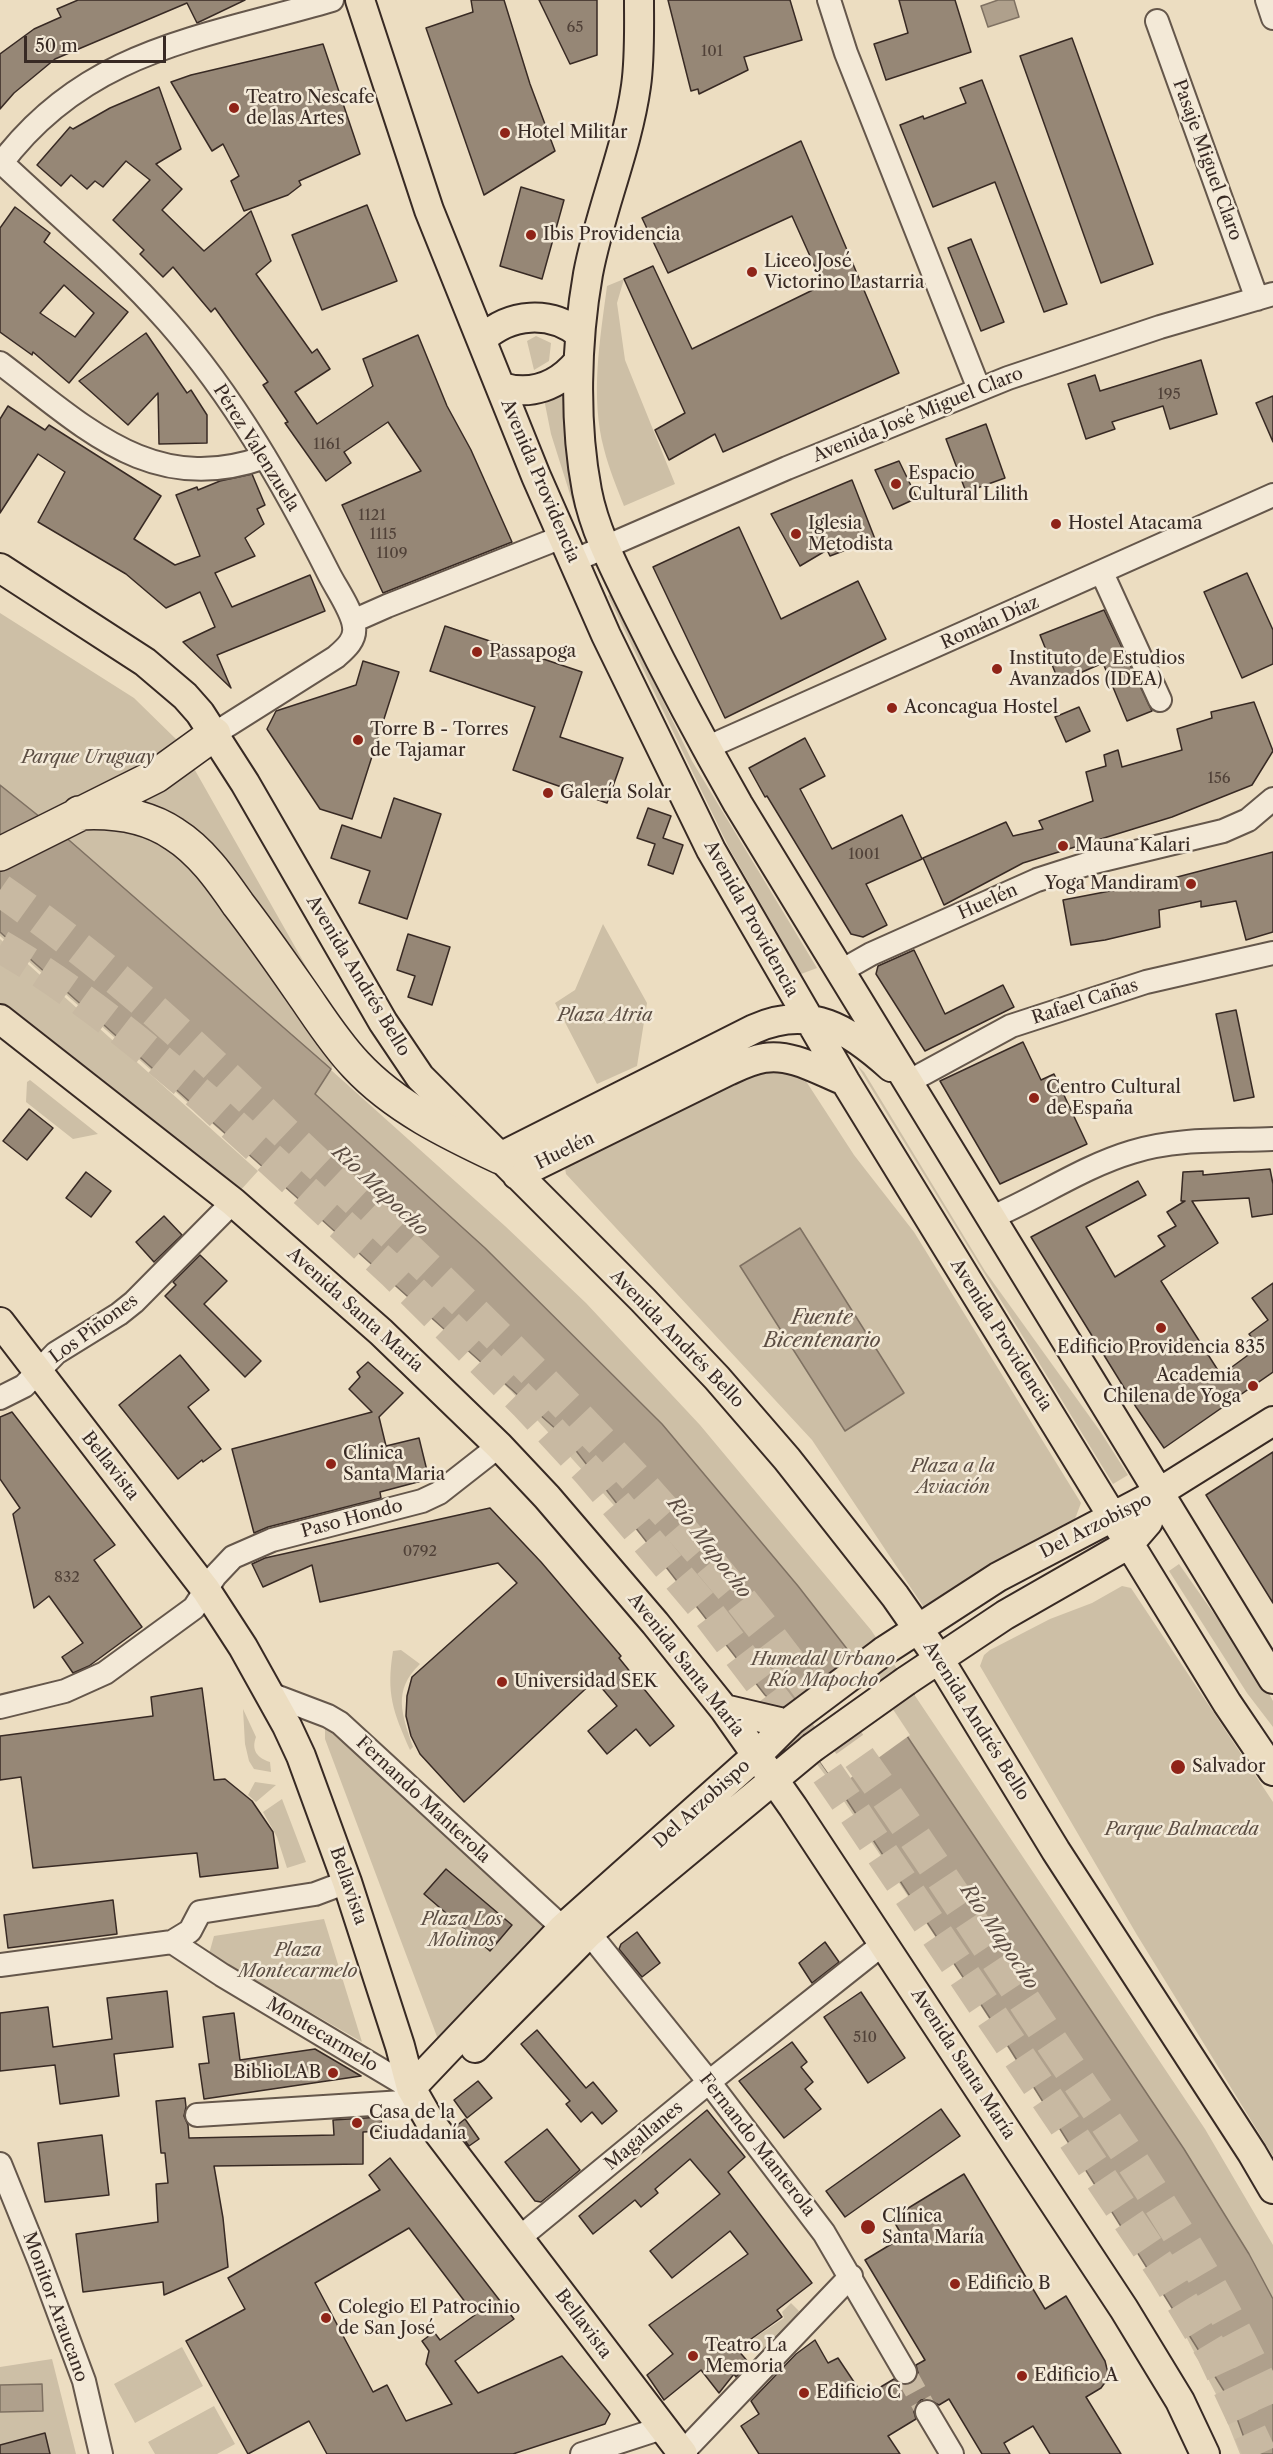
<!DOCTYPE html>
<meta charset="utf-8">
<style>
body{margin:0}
#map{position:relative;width:1273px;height:2454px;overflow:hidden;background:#ecddc1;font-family:"Libre Caslon Text",serif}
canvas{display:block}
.scale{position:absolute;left:24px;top:36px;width:142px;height:27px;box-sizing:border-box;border:3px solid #382a24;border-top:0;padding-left:8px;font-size:18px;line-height:21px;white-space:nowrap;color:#382a24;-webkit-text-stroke:4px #f3e9d7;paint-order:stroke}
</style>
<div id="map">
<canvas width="1273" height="2454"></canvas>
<div class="scale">50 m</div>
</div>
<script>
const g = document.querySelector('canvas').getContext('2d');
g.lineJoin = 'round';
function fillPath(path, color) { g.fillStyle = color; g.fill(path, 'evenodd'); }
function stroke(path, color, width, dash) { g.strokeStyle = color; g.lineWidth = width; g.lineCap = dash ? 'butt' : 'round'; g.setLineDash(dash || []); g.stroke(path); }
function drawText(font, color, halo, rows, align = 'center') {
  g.font = font + ' "Libre Caslon Text",serif'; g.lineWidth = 5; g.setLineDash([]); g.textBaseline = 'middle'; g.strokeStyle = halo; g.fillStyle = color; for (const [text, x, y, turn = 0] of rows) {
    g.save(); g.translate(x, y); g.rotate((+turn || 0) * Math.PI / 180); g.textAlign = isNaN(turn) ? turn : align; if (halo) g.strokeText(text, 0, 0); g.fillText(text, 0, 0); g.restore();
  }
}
const green = new Path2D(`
 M624,279L617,303L625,360L675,484L624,506C617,488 609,469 604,449C590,396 600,340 607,286Z
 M536,336L551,343L549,361L534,370L527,341Z
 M565,388L566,451L577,507L575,510L551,434L544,399Z
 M611,593L692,761L817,968L801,974L729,848L608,596Z
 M0,613L134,698L179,742L345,1035L331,1070L505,1226L586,1303L700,1425L871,1630L1205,2129L1273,2245V2454H1240L1216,2394L1169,2304L1110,2206L953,1963L835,1788L656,1552L511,1391L364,1254L187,1102L0,936Z
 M603,924L647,1003L637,1066L597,1084L555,1003L575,990Z
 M0,939L258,1171L239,1192L0,1008Z
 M857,1065L864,1072L985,1271L1100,1431L1128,1475L1113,1484Z
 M752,1067L802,1075L854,1155L914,1232L1081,1503L1075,1519L925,1609L812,1440L566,1174L564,1162Z
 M30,1080L98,1134L73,1139L26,1102L27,1082Z
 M1179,1564L1266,1688L1273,1701V1727L1247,1693L1169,1571Z
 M1122,1586L1131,1588L1273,1802V2156L1137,1935L980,1666L984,1655L990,1650L1050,1619L1092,1603Z
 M401,1650L420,1664C392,1691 402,1714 413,1747L410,1750C393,1711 386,1694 393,1651Z
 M243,1709L256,1737C251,1750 257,1758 270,1762L271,1772L254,1769L249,1761L245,1744Z
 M329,1726L549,1929L439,2042L325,1739V1728Z
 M255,1782L276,1785L256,1802L248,1795Z
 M282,1799L306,1862L287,1868L277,1837L263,1812Z
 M324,1919L362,2042L209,1954L214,1936Z
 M791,2303L799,2311L770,2353L766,2355L754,2338L784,2318L782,2312Z
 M182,2347L203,2386L135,2423L114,2384Z
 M52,2359L76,2454H0V2367Z
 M214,2406L235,2444L217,2454H155L148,2442Z`);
const water = new Path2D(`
 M998,0H1014L1019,17L988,27L981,6Z
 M0,785L70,841L331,1069L315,1094L485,1248L662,1424L798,1586L858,1663L1184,2149L1249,2254L1273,2299V2454H1250L1231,2402L1003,2038L841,1791L786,1713L765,1695L567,1439L0,932Z
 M800,1228L904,1393L845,1431L740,1266Z
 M42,2384L43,2411L0,2412V2385Z`);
const pier = new Path2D(`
 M861,1661L910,1735L838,1787L786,1713Z`);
const building = new Path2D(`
 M78,0H245L197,23L187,3L55,59L14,93L0,109V54L34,29L61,17L57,9Z
 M471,0H504L530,84L555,151L484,195L426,28L473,12Z
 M539,0H597V55L570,64Z
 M668,0H790L802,40L744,57L748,70L699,94L698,89L691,91Z
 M899,0H955L971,52L886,80L874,44L908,33Z
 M1072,38L1153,264L1101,283L1020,56Z
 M323,44L360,154L299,181L301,185L288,195L244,211L231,181L239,176L223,144L212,151L171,82L191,75Z
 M982,80L1067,304L1044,312L995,182L933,207L900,125L923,116L924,119L966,103L960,88Z
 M159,87L181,149L156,164L182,189L162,210L204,251L251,211L271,261L256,274L312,353L317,349L330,369L295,392L317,424L373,386L363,359L418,335L447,406L471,450L512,542L383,593L342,505L421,471L388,422L344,452L351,463L326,481L285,423L288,422L263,385L268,382L215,308L211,312L173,267L163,277L140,254L144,250L113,220L150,180L126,161L103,187L95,181L87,189L71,175L61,186L37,165L70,127L73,129L110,108Z
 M801,141L899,373L723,452L715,434L669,460L655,430L685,413L624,279L653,266L692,349L823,285L792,216L668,273L642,218Z
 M521,187L564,200L542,279L500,266Z
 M367,205L397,281L322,310L292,235Z
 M15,207L50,233L44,242L128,312L69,383L33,352L32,355L0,332V228ZM64,285L94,313L75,337L40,313Z
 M971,239L1004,322L981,331L948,248Z
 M146,333L187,393L191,390L207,415V443L159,444L158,393L128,425L79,381Z
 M1201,360L1217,414L1170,429L1163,406L1112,422L1115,429L1086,439L1068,384L1095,375L1100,391Z
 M1273,396V442L1256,403Z
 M8,406L45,430L49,425L161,496L134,539L175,565L200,556L176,495L197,487L198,490L220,481L252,474L265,505L257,509L264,524L245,538L255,556L215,573L232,607L310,575L325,611L217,655L231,688L183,642L215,627L200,592L166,608L126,574L38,522L65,472L38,454L0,513V419Z
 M986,424L1005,478L966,492L946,439Z
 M899,461L917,498L893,509L875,470Z
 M852,480L875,539L830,556L827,550L800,566L771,514Z
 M739,527L781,619L858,581L886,639L725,718L653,567Z
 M1247,573L1273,630V664L1242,678L1204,592Z
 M1104,610L1152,711L1127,721L1103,663L1059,682L1040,635Z
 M445,626L582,672L560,737L623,758L607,803L513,770L535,707L430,671Z
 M363,661L399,672L352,819L320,809L267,729L276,711L356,685Z
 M1254,702L1273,751L1252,785L1172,817L1023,863L944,905L923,858L1006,822L1013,836L1043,829L1039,821L1093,801L1086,772L1106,766L1104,755L1118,750L1122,767L1182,750L1177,729L1212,718L1211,712Z
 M1079,707L1090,731L1066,742L1055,717Z
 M805,738L825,776L800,789L832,849L902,815L922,859L866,884L887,925L863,937L851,934L767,796L765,797L749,768Z
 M394,798L441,814L407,919L359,903L370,871L331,858L342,825L381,838Z
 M648,808L671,816L663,838L683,845L673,874L648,865L655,844L637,838Z
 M1273,852V932L1246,940L1236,901L1201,907V901L1159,910L1160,927L1105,940L1071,945L1063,900L1162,881Z
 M408,934L450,947L432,1005L408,997L415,976L397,970Z
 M914,950L945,1014L1003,985L1014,1007L925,1051L876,974L878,966Z
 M1236,1010L1254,1097L1234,1101L1216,1014Z
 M1023,1042L1041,1080L1054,1074L1087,1144L1000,1184L940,1081Z
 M29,1109L53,1128L27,1160L3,1141Z
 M1270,1169L1273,1184V1214L1252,1217L1249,1198L1192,1201L1218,1243L1161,1281L1221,1375L1259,1347L1249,1334L1268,1320L1252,1298L1273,1283V1372L1164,1448L1136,1407L1031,1237L1138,1181L1146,1195L1086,1227L1115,1277L1165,1246L1158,1236L1176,1226L1167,1212L1185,1201H1181L1183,1172L1203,1171V1175Z
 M86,1172L111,1191L91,1217L66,1198Z
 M164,1216L182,1235L154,1262L136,1242Z
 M200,1255L227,1281L204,1304L261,1361L245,1377L165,1296L176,1285L173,1282Z
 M180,1355L209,1390L188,1407L221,1449L203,1462L202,1460L178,1479L119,1405Z
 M368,1362L403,1393L379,1417L386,1446L419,1438L429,1479L380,1492L381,1498L268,1527L254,1533L232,1449L372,1412L349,1389L360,1377L357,1372Z
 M12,1412L115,1545L94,1560L142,1627L89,1666L73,1673L62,1657L83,1643L49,1596L34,1608L13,1514L20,1508L0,1479V1417Z
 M1273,1452V1603L1206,1495Z
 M490,1508L541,1562L621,1656L619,1658L674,1726L650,1746L636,1729L607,1754L588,1731L617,1706L595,1680L464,1802L420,1754L411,1736L406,1716L407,1696L412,1677L517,1583L498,1563L320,1602L312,1565L263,1587L252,1564L265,1558Z
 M202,1688L214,1780L225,1779L252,1801L273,1832L278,1868L200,1877L197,1853L33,1868L21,1777L0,1780V1736L153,1716L151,1697Z
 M446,1869L512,1925L490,1951L424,1894Z
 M113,1900L117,1934L8,1948L4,1915Z
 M637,1932L660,1963L642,1977L619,1949L621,1944Z
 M825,1942L839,1962L812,1983L799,1963Z
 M167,1991L173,2047L114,2054L119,2096L60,2104L55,2065L0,2071V2013L48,2007L53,2047L112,2039L107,1998Z
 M861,1992L905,2058L868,2083L824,2017Z
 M234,2013L240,2060L315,2049L361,2076L204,2099L199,2064L209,2063L203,2017Z
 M537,2030L586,2088L593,2082L617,2111L602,2124L592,2112L581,2122L566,2104L570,2101L521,2044Z
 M792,2042L807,2062L801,2067L813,2082L805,2089L821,2109L784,2138L739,2081Z
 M478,2081L492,2098L467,2118L454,2100Z
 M185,2098L186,2107L184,2116L188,2125L189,2138L334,2135L333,2120L381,2117L382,2131L363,2132V2164L214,2166L223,2218L228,2267L164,2295L163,2282L83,2292L76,2234L158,2222L156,2184L168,2183L165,2153H161L156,2101Z
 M941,2109L960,2136L845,2217L826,2191Z
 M707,2110L745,2157L728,2172L812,2283L777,2310L782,2317L737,2349L749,2363L736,2377L734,2374L719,2393L701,2370L664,2400L647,2375L673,2354L649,2325L748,2254L730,2231L672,2278L650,2251L720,2194L690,2159L655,2189L658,2193L641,2207L635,2200L593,2234L579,2216Z
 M465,2119L479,2139L469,2146L455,2127Z
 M547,2129L580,2170L541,2202L535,2201L505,2162Z
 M102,2135L109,2195L45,2202L38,2143Z
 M390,2158L514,2319L455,2361L478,2393L562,2356L610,2414L605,2424L513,2454H327L309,2421L248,2454L186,2341L245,2309L228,2278L380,2190L369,2175ZM409,2228L475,2315L440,2340L434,2332L422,2341L429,2351L426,2364L452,2404L406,2421L387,2385L373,2392L315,2283Z
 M964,2174L1045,2309L1066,2296L1105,2361L1109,2377L1101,2388L1086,2397L1121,2454H1050L1033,2426L1004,2443L1010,2454H982L949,2399L939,2405L927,2399L921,2400L916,2405L914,2412L916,2419L888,2436L900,2454H759L741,2426L759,2414L751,2401L796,2354L815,2340L828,2363L838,2358L864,2397L894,2379L904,2385L911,2384L916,2379L918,2373L916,2365L925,2360L865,2260L903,2237L892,2218Z
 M45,2433L50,2454H0V2445Z`);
const minorTunnel = new Path2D(`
 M905,2372L927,2412`);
const highwayTunnel = new Path2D(`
 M0,890C55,928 108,970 158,1014C213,1063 266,1115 319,1165C466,1303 611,1441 739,1598C844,1728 936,1868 1029,2008C1116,2139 1210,2266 1273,2411
 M0,946C74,989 140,1043 205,1099L393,1272L526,1404L589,1472L701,1604L805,1741L854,1812L1164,2272L1213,2353L1260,2454`);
const minor = new Path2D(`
 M829,0L846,53L979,389
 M1267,0L1273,18
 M1157,21L1257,299
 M0,161C56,214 117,264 168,322C234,397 284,485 329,574C336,588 353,612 354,627C356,640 345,649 336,657L214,734
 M0,165C86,49 203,38 332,0
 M0,363C84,426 152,498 265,457
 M573,561L787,468L1008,378L1160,327L1273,294
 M1102,573L1160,700
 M353,621L387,606L562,537
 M706,748L1273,495
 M841,971L871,954L1037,880L1090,863L1223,831L1248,820L1273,799
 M908,1082L1011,1026L1146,982L1273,953
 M990,1218C1038,1198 1082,1167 1132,1152C1176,1138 1226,1141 1273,1139
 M0,1398L24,1386L56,1353L119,1314L134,1302L233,1202
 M270,1694L328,1716L340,1723L563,1928
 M0,1707L65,1691L105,1673L194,1608L215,1576L233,1557L272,1540L422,1501L439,1493L499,1446
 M589,1933L709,2082L824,2233L905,2372
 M172,1942L222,1975L411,2088
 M0,1965L172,1942L190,1931L200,1912L315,1894L347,1882
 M197,2115L419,2101
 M0,2164L39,2260L84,2381L101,2454
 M518,2239L709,2082L883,1944
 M927,2412L952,2454
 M682,2453L851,2276
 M582,2454L662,2428`);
const major = new Path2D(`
 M360,0L429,210L536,476L606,635L711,850L845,1081L1227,1703L1273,1771
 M639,0C639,28 640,58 636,86C627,150 600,210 588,274C576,342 574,423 587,491C595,533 617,573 636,612C668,677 702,741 738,804L1273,1679
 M482,339C510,313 550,310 580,334
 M501,387C531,396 558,386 578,362
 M0,568L145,662L185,696L200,713L245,783L383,1022L420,1077L643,1300L717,1378L787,1459L895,1596L939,1659L1056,1851L1252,2153L1273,2189
 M0,1019L233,1202L381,1332L499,1446L547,1497L655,1623L724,1709L793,1807L1124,2309L1180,2401L1205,2454
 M500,1157L754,1029C810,1004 849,1029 891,1067
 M517,1175L728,1071C739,1066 751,1060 764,1058C791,1053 820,1071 845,1081
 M0,1322L206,1590L243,1647L287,1726L301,1756L347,1882L400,2046L411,2088L431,2123L683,2454
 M884,1651L998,1577L1158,1493L1273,1421
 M906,1681L1005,1615L1129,1544L1148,1522L1158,1493
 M724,1709L788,1724
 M475,2048L589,1933L812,1748
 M411,2088L563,1928L757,1755L792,1720`);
const highway = new Path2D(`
 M79,813C112,811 146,815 174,834C201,851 220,878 238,904C262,935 284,967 307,1000C322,1022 337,1045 356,1065C395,1107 449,1133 500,1157
 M0,854L156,776L214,734`);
const majorBridge = new Path2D(`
 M792,1720L884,1651
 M812,1748L906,1681`);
const markers = [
 [234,108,6,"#8f2418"],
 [505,133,6,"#8f2418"],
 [531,235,6,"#8f2418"],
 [752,272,6,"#8f2418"],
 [896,484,6,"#8f2418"],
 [1056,524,6,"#8f2418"],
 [796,534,6,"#8f2418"],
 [477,652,6,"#8f2418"],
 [997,669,6,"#8f2418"],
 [892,708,6,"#8f2418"],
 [358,740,6,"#8f2418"],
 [548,793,6,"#8f2418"],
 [1063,846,6,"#8f2418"],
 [1191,884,6,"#8f2418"],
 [1034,1098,6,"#8f2418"],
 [1161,1328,6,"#8f2418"],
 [1253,1386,6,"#8f2418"],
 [331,1464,6,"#8f2418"],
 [502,1682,6,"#8f2418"],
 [1178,1767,8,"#8f2418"],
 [333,2073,6,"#8f2418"],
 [357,2123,6,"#8f2418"],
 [868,2227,8,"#8f2418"],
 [955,2284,6,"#8f2418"],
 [326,2318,6,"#8f2418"],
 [693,2356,6,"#8f2418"],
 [1022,2376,6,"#8f2418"],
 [804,2393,6,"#8f2418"]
];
const numberNames = [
 ["65",575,28],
 ["101",712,52],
 ["195",1169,395],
 ["1161",327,445],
 ["1121",372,516],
 ["1115",383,535],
 ["1109",392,554],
 ["156",1219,779],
 ["1001",864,855],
 ["0792",420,1552],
 ["832",67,1578],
 ["510",865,2038]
];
const poiNames = [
 ["Teatro Nescafe",246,98],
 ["de las Artes",246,119],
 ["Hotel Militar",517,133],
 ["Ibis Providencia",543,235],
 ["Liceo José",764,262],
 ["Victorino Lastarria",764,283],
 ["Espacio",908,474],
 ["Cultural Lilith",908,495],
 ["Iglesia",808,524],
 ["Metodista",808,545],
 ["Hostel Atacama",1068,524],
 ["Passapoga",489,652],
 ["Instituto de Estudios",1009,659],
 ["Avanzados (IDEA)",1009,680],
 ["Aconcagua Hostel",904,708],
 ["Torre B - Torres",370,730],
 ["de Tajamar",370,751],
 ["Galería Solar",560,793],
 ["Mauna Kalari",1075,846],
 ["Yoga Mandiram",1179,884,"right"],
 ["Centro Cultural",1046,1088],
 ["de España",1046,1109],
 ["Edificio Providencia 835",1161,1348,"center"],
 ["Academia",1241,1376,"right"],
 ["Chilena de Yoga",1241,1397,"right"],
 ["Clínica",343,1454],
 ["Santa Maria",343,1475],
 ["Universidad SEK",514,1682],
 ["Salvador",1192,1767],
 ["BiblioLAB",321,2073,"right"],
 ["Casa de la",369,2113],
 ["Ciudadanía",369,2134],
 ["Clínica",882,2217],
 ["Santa María",882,2238],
 ["Edificio B",967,2284],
 ["Colegio El Patrocinio",338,2308],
 ["de San José",338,2329],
 ["Teatro La",705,2346],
 ["Memoria",705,2367],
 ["Edificio A",1034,2376],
 ["Edificio C",816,2393]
];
const streetNames = [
 ["Pasaje Miguel Claro",1207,160,70],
 ["Avenida José Miguel Claro",918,415,-22],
 ["Pérez Valenzuela",256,448,58],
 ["Avenida Providencia",540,481,67],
 ["Román Díaz",990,623,-24],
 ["Huelén",988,902,-24],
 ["Avenida Providencia",751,919,61],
 ["Avenida Andrés Bello",358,976,59],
 ["Rafael Cañas",1085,1002,-18],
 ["Huelén",565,1151,-26],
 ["Avenida Santa María",355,1310,42],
 ["Los Piñones",94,1329,-36],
 ["Avenida Providencia",1001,1335,58],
 ["Avenida Andrés Bello",677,1339,46],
 ["Bellavista",110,1466,52],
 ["Paso Hondo",352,1519,-15],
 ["Del Arzobispo",1096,1526,-27],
 ["Avenida Santa María",686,1665,52],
 ["Avenida Andrés Bello",976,1721,58],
 ["Fernando Manterola",423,1800,43],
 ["Del Arzobispo",702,1804,-42],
 ["Bellavista",348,1886,71],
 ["Montecarmelo",322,2035,31],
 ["Avenida Santa María",963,2064,57],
 ["Magallanes",644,2136,-40],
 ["Fernando Manterola",757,2145,52],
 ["Monitor Araucano",55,2307,70],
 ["Bellavista",583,2324,53]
];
const parkNames = [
 ["Parque Uruguay",88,758],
 ["Plaza Atria",605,1016],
 ["Plaza a la",953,1467],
 ["Aviación",953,1488],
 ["Humedal Urbano",823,1660],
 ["Río Mapocho",823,1681],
 ["Parque Balmaceda",1182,1830],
 ["Plaza Los",462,1920],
 ["Molinos",462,1941],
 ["Plaza",298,1951],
 ["Montecarmelo",298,1972]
];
const waterNames = [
 ["Río Mapocho",380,1191,43],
 ["Fuente",822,1318],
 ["Bicentenario",822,1341],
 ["Río Mapocho",709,1548,52],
 ["Río Mapocho",999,1937,56]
];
fillPath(green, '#cdbfa6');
fillPath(water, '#afa08c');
stroke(water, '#7f7162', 1.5);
fillPath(pier, '#ecddc1');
fillPath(building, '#968776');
stroke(building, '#382a24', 1.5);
stroke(minorTunnel, '#c8b9a2', 22, [22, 11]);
stroke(highwayTunnel, '#c8b9a2', 33, [33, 16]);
stroke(minor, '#65574b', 26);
stroke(major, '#382a24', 32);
stroke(highway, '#382a24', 36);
stroke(minor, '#f3e9d7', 22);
stroke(major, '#ecddc1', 28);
stroke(highway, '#ecddc1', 33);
stroke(majorBridge, '#382a24', 32, []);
stroke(majorBridge, '#ecddc1', 28);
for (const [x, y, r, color] of markers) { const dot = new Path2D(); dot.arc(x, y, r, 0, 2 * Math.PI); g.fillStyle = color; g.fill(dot); stroke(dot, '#f3e9d7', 2); }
drawText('15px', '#504138', null, numberNames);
drawText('18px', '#382a24', '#f3e9d7', poiNames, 'left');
drawText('18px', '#382a24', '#f3e9d7', streetNames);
drawText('italic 18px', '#5d4f44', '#f3e9d7', parkNames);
drawText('italic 20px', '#5c4d43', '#f3e9d7', waterNames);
</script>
